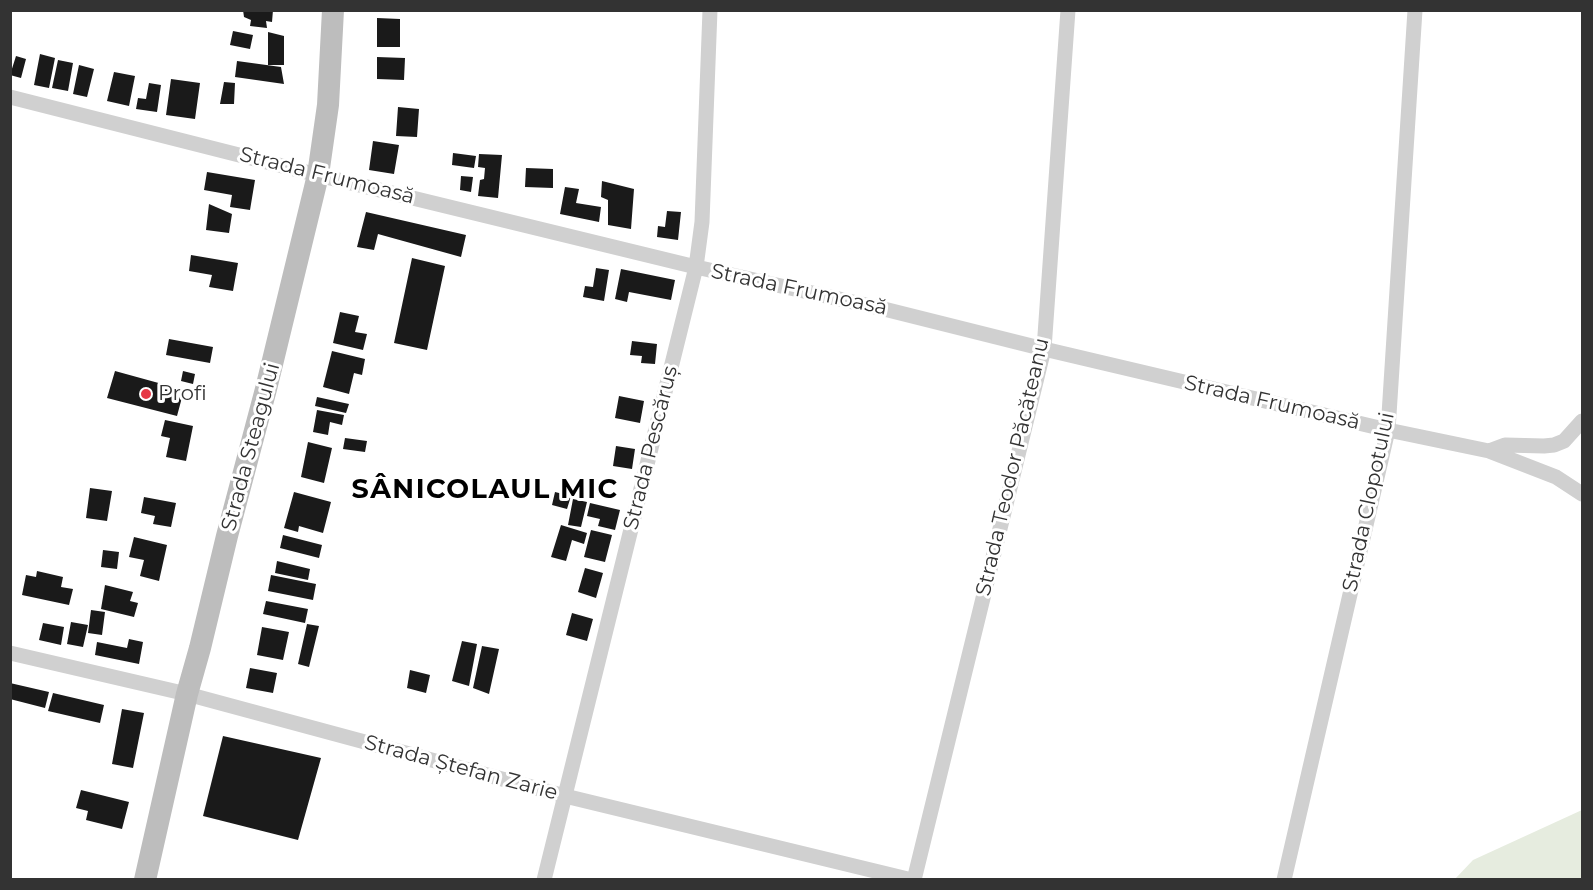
<!DOCTYPE html>
<meta charset="utf-8">
<style>
body{margin:0}
#map{position:relative;width:1593px;height:890px;overflow:hidden;background:#fff;font-family:Montserrat,sans-serif}
canvas{display:block}
.frame{position:absolute;inset:0;border:12px solid #333;pointer-events:none}
</style>
<div id="map">
<canvas width="1593" height="890"></canvas>
<div class="frame"></div>
</div>
<script>
const g = document.querySelector('canvas').getContext('2d');
g.lineJoin = 'round';
function fillPath(path, color) { g.fillStyle = color; g.fill(path, 'evenodd'); }
function stroke(path, color, width, dash) { g.strokeStyle = color; g.lineWidth = width; g.lineCap = dash ? 'butt' : 'round'; g.setLineDash(dash || []); g.stroke(path); }
function drawText(font, color, halo, rows, align = 'center') {
  g.font = font + ' Montserrat,sans-serif'; g.lineWidth = 6; g.setLineDash([]); g.textBaseline = 'middle'; g.strokeStyle = halo; g.fillStyle = color; for (const [text, x, y, turn = 0] of rows) {
    g.save(); g.translate(x, y); g.rotate((+turn || 0) * Math.PI / 180); g.textAlign = isNaN(turn) ? turn : align; if (halo) g.strokeText(text, 0, 0); g.fillText(text, 0, 0); g.restore();
  }
}
const green = new Path2D(`
 M1582,810V879H1455L1473,860Z`);
const building = new Path2D(`
 M243,10H273L272,22L266,21L267,28L250,26L251,20L244,17Z
 M377,18L400,19V47H377Z
 M233,31L253,35L250,49L230,45Z
 M268,32L284,36V65H268Z
 M40,54L55,58L49,88L34,85Z
 M16,56L26,59L21,78L10,75Z
 M377,57L405,58L404,80L377,79Z
 M58,60L73,63L68,91L52,88Z
 M237,61L281,67L284,84L235,77Z
 M79,65L94,69L87,97L73,94Z
 M114,72L135,76L129,106L107,101Z
 M171,79L200,83L195,119L166,115Z
 M224,82L235,83L234,104H220Z
 M149,83L161,85L157,112L136,109L138,98L146,99Z
 M398,107L419,109L417,137L396,136Z
 M373,141L399,145L394,174L369,170Z
 M453,153L476,156L474,168L452,165Z
 M479,154L502,155L498,198L478,196L480,180L484,179L485,168L478,167Z
 M526,168L553,169V188L525,187Z
 M207,172L255,180L250,210L230,207L232,195L204,190Z
 M461,176L473,177L471,192L460,190Z
 M602,181L634,189L631,229L608,225V200L601,197Z
 M565,187L579,189L576,203L601,207L599,222L560,214Z
 M209,204L232,214L229,233L206,230Z
 M667,211L681,212L678,240L657,237L658,226L665,227Z
 M366,212L466,235L461,257L378,234L374,250L357,247Z
 M191,255L238,263L233,291L209,287L212,275L189,271Z
 M412,258L445,266L427,350L394,343Z
 M596,268L609,270L604,301L583,297L585,286L593,287Z
 M621,269L675,280L671,300L629,292L627,302L615,299Z
 M340,312L359,316L355,332L367,334L363,350L333,343Z
 M169,339L213,347L210,363L166,355Z
 M632,341L657,344L655,364L641,363L642,356L630,355Z
 M332,351L365,359L362,375L354,373L349,394L323,387Z
 M115,371L184,390L177,416L107,398Z
 M183,371L195,374L193,384L181,381Z
 M619,396L644,401L640,423L615,418Z
 M317,397L349,404L346,413L315,406Z
 M317,410L344,415L342,425L330,422L328,435L313,432Z
 M165,420L193,426L186,461L166,457L170,438L161,436Z
 M345,438L367,441L365,452L343,449Z
 M308,442L332,448L324,483L301,477Z
 M616,446L635,449L632,469L613,466Z
 M90,488L112,491L107,521L86,518Z
 M294,492L331,502L323,533L299,526L298,532L284,528Z
 M555,492L571,496L567,509L552,505Z
 M144,497L176,503L171,527L153,524L155,516L141,513Z
 M573,499L587,502L581,527L568,525Z
 M590,503L620,510L615,530L598,526L600,519L587,516Z
 M561,525L587,533L584,544L572,540L566,561L551,557Z
 M591,530L612,535L605,562L584,557Z
 M283,535L322,545L319,558L280,548Z
 M134,537L167,545L159,581L140,576L144,560L129,557Z
 M103,550L119,552L117,569L101,567Z
 M277,561L310,569L308,580L275,573Z
 M585,568L603,573L596,598L578,592Z
 M37,571L63,577L61,587L73,589L69,605L22,595L26,575L36,577Z
 M271,575L316,584L313,600L268,591Z
 M105,585L133,592L130,601L138,603L134,617L101,609Z
 M266,601L308,609L305,623L263,614Z
 M91,610L105,612L102,635L88,633Z
 M572,613L593,619L587,641L566,635Z
 M71,622L88,625L83,647L67,644Z
 M43,623L64,627L61,645L39,640Z
 M307,624L319,626L309,667L298,664Z
 M262,627L289,632L283,660L257,655Z
 M129,639L143,642L139,664L95,655L97,642L127,648Z
 M462,641L477,644L469,686L452,681Z
 M482,646L499,649L489,694L473,688Z
 M250,668L277,673L273,693L246,688Z
 M410,670L430,675L426,693L407,688Z
 M10,683L49,692L45,708L10,699Z
 M53,693L104,705L100,723L48,711Z
 M122,709L144,713L133,768L112,764Z
 M223,736L321,758L298,840L203,816Z
 M81,790L129,802L122,829L86,820L88,811L76,808Z`);
const street = new Path2D(`
 M10,97L318,175L696,267L884,309L1044,349L1388,430L1489,451L1556,477L1582,494
 M1489,451L1505,445L1544,446L1554,445L1564,441L1582,421
 M10,653L187,694L565,796L912,880
 M544,880L696,267L702,222L710,10
 M914,880L1044,349L1068,10
 M1284,880L1388,430L1415,10`);
const secondary = new Path2D(`
 M145,880L187,694L200,648L227,536L266,389L318,175L328,105L333,10`);
const markers = [
 [146,394,6,"#e63946"]
];
const streetNames = [
 ["Strada Frumoasă",327,176,14],
 ["Strada Frumoasă",799,290,12],
 ["Strada Frumoasă",1272,403,13],
 ["Strada Steagului",251,447,-75],
 ["Strada Pescăruș",651,448,-76],
 ["Strada Teodor Păcăteanu",1013,467,-77],
 ["Strada Clopotului",1369,502,-78],
 ["Strada Ștefan Zarie",461,768,15]
];
const poiNames = [
 ["Profi",158,394]
];
const districtNames = [
 ["SÂNICOLAUL MIC",485,490]
];
fillPath(green, '#e6ecdf');
fillPath(building, '#1a1a1a');
stroke(street, '#d0d0d0', 15);
stroke(secondary, '#bdbdbd', 22);
for (const [x, y, r, color] of markers) { const dot = new Path2D(); dot.arc(x, y, r, 0, 2 * Math.PI); g.fillStyle = color; g.fill(dot); stroke(dot, '#fff', 2); }
drawText('21px', '#333', '#fff', streetNames);
drawText('21px', '#333', '#fff', poiNames, 'left');
g.letterSpacing = '1.5px';
drawText('bold 27px', '#000', '#fff', districtNames);
g.letterSpacing = '0px';
</script>
